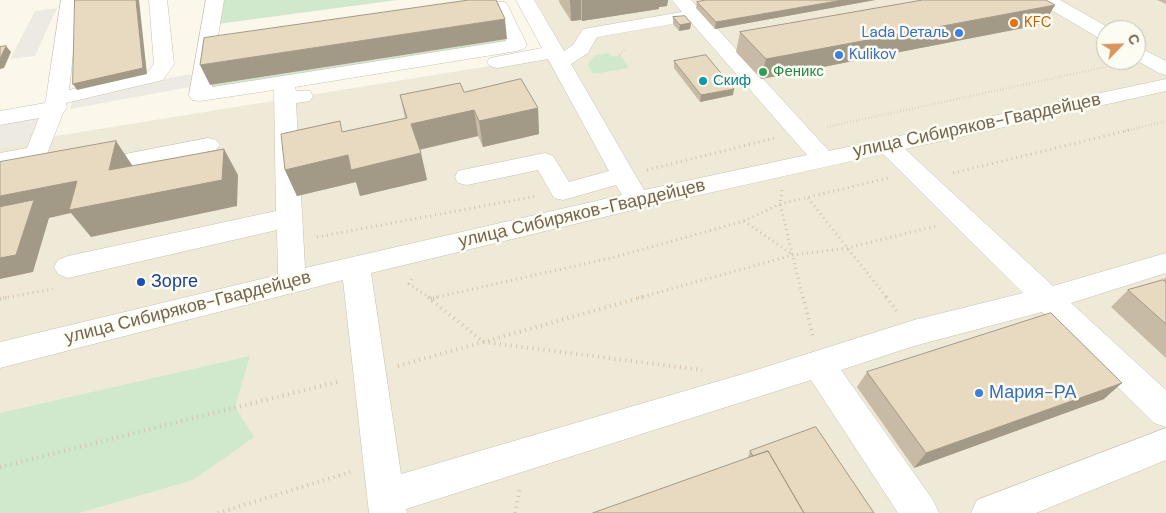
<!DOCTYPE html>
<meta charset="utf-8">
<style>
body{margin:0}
#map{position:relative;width:1166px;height:513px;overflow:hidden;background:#fbf8eb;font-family:"DM Sans",sans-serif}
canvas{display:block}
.north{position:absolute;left:1096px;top:20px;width:50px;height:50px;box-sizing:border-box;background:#fdfcf2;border:1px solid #c6c0b2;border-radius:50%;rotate:66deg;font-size:14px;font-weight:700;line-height:20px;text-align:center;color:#746551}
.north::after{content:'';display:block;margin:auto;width:18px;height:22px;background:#d7965e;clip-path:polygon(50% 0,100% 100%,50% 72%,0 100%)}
</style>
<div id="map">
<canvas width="1166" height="513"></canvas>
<div class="north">С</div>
</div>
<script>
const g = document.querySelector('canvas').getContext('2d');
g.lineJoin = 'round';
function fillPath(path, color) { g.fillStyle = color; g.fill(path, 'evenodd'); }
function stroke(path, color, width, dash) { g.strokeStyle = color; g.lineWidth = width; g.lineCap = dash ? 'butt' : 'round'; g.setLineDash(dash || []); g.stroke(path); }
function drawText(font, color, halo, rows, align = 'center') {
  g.font = font + ' "DM Sans",sans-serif'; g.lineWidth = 5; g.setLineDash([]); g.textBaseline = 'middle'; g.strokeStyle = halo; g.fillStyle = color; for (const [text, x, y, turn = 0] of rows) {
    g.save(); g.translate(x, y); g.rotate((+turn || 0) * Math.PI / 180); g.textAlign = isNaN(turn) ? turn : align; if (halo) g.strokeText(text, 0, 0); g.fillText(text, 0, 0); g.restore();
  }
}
const residential = new Path2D(`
 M535,0H1166V513H0V145L564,54ZM1106,30H1136V60H1106Z`);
const industrial = new Path2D(`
 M57,8L35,56L10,59L35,11Z
 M191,74L190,87L70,109L74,95Z
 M39,116L30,142L0,147V123Z`);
const green = new Path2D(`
 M215,0H397L210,25Z
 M507,39L508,43L210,89V85Z
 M609,53L612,57L620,55L629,68L593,74L588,64L595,55Z
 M250,356L235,407L254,437L193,480L79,513H0V413Z`);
const pathFar2 = new Path2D(`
 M620,55L625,49
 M827,127L1124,63
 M1125,131L1166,121`);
const pathFar1 = new Path2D(`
 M647,170L775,138
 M953,173L1130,130
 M782,190L780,204L803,298
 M808,198L887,298
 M744,221L793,255
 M317,237L537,196
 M412,279L409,284L430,298
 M3,298L53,289
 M433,298L615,257L744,221L780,204L888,178
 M638,298L793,255L847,248L936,226`);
const path = new Path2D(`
 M428,297L483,342L702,370
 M803,297L813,337
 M886,297L897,311
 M0,299L10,297
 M431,299L439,297
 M398,366L643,297
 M0,467L341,381
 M218,513L350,472
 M515,513L520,487`);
const minor = new Path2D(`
 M61,0H79L69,90L149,71L154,64L149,0H167L174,64L163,80L66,103L67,108L63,113L45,159L0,169V153L27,148L39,118L0,125V111L45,103L46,99Z
 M206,0H224L217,42L230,43L233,47L230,51L215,54L212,87L506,41L493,12L463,16L457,15L454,11L457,7C471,4 491,0 505,2L508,6L527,45L524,49L517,51L295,87L296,91H310L313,96L310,101L296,103L305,268L622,195L616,185L563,200L554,198L538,170L467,185L458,183L455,177L458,171L467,169L545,153L553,156L569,182L609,171L548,59L497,68L490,66L487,62L490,58L542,48L516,0H534L564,51L573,45L583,29L682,12L672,0H691L829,151L1166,79V91L905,149L1053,286L1166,253V273L1071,303L1166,390V427L1154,423L1042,312L914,346L841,370L933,500L939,513H898L811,380L406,509L407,513H369L343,280L0,368V342L278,275L277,230L68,278L58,274L54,267L58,260L68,256L276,211L274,90L200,101L192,100L189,95ZM690,21L807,155L644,190L571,64L588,53L597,37ZM883,154L1023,293L914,320L753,371L401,474L371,273L637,209Z
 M1038,0H1060L1113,30H1106V40L1099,38L1041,4Z
 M1136,46L1166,61V75L1159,73L1136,60Z
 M208,138L216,140L220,145L216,150L94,176L85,174L82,168L85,162L94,160Z
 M1166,428V460L1036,513H971L977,500Z`);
const wall = new Path2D(`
 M559,0H668L667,6L659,7V9L582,21L581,20L571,21L559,2Z
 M706,0H875L715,29L696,8L697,2Z
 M1157,0H1166V4Z
 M673,17L691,23L690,29L679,31L673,24Z
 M1044,24L761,79L736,52L740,32Z
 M674,61L733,95L700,102L674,68Z
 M464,92L538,108L539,134L483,147L478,136L420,150L427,180L360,196L356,182L297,196L285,170L344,132L405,118L400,95Z
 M1166,277V358L1111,307L1128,290L1163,280Z
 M867,372L1104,399L914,468L857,387Z
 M750,451L874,513L749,458L748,457Z`);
const shadedWall = new Path2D(`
 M136,0H139L147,74L77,90L73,84Z
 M570,0H581V20L571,21Z
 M582,0H668L667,6L659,7V9L582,21Z
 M843,0H875L715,29L716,22Z
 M1055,5L1044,24L761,79L766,59Z
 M505,19L507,39L210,85L200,65Z
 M691,23L690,29L679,31L680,25Z
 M6,46L11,52L4,68L0,69V59Z
 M734,89L733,95L700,102L701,95Z
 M538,108L539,134L483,147L479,121Z
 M474,110L478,136L417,150L411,124Z
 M116,141L134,168L109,170Z
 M224,149L238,175L237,206L91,237L71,213L49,218L33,272L0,279V196Z
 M421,153L427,180L360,196L356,182L297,196L285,170L348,155Z
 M1122,383L1104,399L914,468L926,453Z`);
const building = new Path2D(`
 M75,0H136L143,68L73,84Z
 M469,0H496L505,19L200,65L204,38Z
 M706,0H843L716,22L697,2Z
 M923,0H1046L1055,5L766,59L740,32Z
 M685,16L691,23L680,25L673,17Z
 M6,46L0,59V47Z
 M706,55L734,89L701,95L674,61Z
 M521,79L538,108L479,121L474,110L411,124L421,153L351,170L348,155L285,170L281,134L340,121L342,132L407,118L400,95L460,83L464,92Z
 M116,141L109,170L224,149L222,180L69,210L77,181L0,196V162Z
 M34,200L16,255L0,258V207Z
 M1163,280L1166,282V324L1128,290Z
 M1051,313L1122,383L926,453L867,372Z
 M816,427L874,513H804L768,451L753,456L750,451Z
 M768,451L804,513H593Z`);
const markers = [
 [1014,23,5,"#e8710a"],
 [959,33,5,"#3f7fe0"],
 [839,55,5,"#3f7fe0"],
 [763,72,5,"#2e9e5b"],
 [703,81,5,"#0f9aa8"],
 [141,282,5,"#1a4fb4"],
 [979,393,5,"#3f7fe0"]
];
const farFoodnames = [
 ["KFC",1024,23]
];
const farShopnames = [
 ["Lada Dеталь",949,33],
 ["Kulikov",849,55,"left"]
];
const farLeisurenames = [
 ["Феникс",773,72]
];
const farCulturenames = [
 ["Скиф",713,81]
];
const streetNames = [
 ["улица Сибиряков-Гвардейцев",977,126,-12],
 ["улица Сибиряков-Гвардейцев",582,214,-13],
 ["улица Сибиряков-Гвардейцев",188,308,-14]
];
const transitNames = [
 ["Зорге",151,282]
];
const shopNames = [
 ["Мария-РА",989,393]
];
fillPath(residential, '#efead8');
fillPath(industrial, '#edeae3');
fillPath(green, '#d0e8cb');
stroke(minor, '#cac1af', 1);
stroke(pathFar2, '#d3c3a9', 2.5, [0.5, 2.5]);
stroke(pathFar1, '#d3c3a9', 3, [1, 4]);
stroke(path, '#d3c3a9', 4, [1, 4.5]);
fillPath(minor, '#fff');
fillPath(wall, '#c8bba6');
fillPath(shadedWall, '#a29987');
fillPath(building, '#e8dac1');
stroke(building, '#a29987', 1);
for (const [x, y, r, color] of markers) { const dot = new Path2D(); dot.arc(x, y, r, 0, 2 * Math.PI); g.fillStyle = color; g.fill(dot); stroke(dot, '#fdfcf2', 2); }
drawText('15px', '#c56008', '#fdfcf2', farFoodnames, 'left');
drawText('15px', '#366cbe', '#fdfcf2', farShopnames, 'right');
drawText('15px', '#27864d', '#fdfcf2', farLeisurenames, 'left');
drawText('15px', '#0d838f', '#fdfcf2', farCulturenames, 'left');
drawText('18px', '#746551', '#fdfcf2', streetNames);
drawText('18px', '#164399', '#fdfcf2', transitNames, 'left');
drawText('18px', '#366cbe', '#fdfcf2', shopNames, 'left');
</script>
